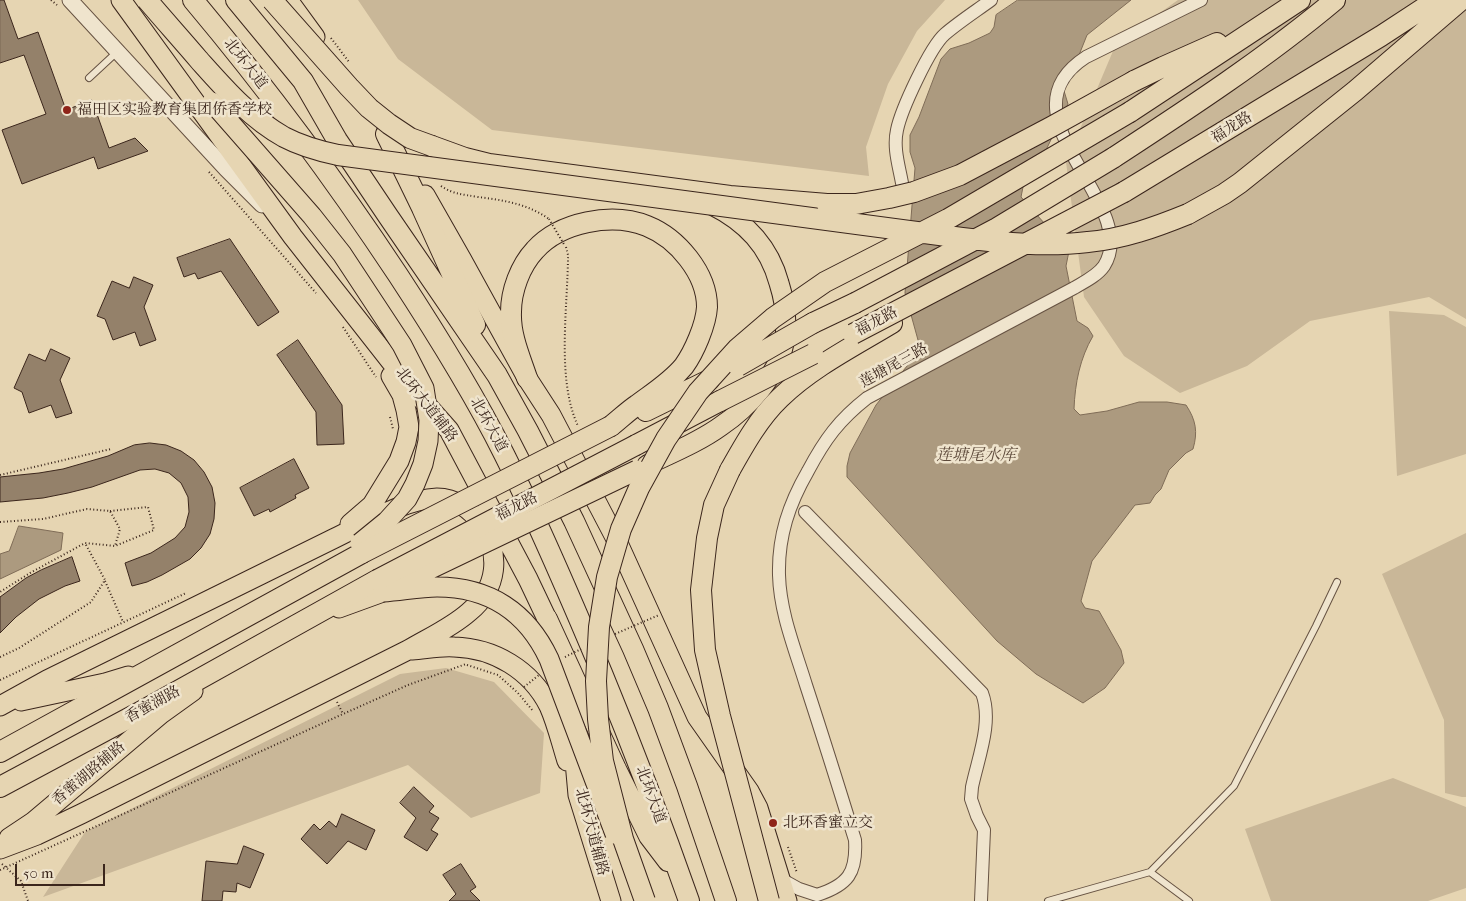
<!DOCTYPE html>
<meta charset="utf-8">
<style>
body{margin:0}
#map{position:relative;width:1466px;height:901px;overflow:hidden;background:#e6d5b2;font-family:"IM FELL French Canon",serif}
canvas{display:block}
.scale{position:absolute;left:15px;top:864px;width:90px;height:22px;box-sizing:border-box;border:2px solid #3b261c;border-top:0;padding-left:6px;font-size:15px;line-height:18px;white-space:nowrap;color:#3b261c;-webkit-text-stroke:4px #efe4cd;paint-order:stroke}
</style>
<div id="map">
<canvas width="1466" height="901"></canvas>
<div class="scale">50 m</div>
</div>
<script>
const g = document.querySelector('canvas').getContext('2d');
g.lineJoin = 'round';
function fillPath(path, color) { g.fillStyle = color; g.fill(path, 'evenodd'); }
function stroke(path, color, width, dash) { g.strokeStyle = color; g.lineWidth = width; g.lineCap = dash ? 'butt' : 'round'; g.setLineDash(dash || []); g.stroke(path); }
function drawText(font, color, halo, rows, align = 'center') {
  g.font = font + ' "IM FELL French Canon","Noto Serif SC",serif'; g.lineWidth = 5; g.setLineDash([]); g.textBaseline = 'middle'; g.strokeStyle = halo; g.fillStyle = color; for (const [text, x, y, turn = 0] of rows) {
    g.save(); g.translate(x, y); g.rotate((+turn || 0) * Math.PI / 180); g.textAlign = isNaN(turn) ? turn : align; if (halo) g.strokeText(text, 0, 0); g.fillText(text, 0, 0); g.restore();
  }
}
const green = new Path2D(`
 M358,0H945L917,31L888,84L866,147L869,176L492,130L398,59Z
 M1178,0H1466V319L1429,297L1310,321L1247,366L1180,393L1124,356L1084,297L1066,162L1116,44Z
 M1389,311L1444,315L1466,327V454L1397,476Z
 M1466,533V797H1462L1445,793L1444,720L1382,574Z
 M446,668L494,682L544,733L540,793L471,818L408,765L43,897L85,832L400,674Z
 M1393,778L1466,807V888L1428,901H1271L1245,829Z`);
const water = new Path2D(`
 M1018,0H1131L1087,35L1075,65L1061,81L1068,104L1035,173L1023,187L1021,197L1069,251L1066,266L1077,321L1088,328L1093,336C1080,358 1075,383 1074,409L1080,415L1107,411L1139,402H1167L1186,405C1196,420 1198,432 1193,449L1186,453L1169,470L1161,489L1155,495L1150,503L1135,505L1092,561L1081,601L1085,608L1099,611L1121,650L1124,663L1105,688L1083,703L1036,674L997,641L847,477V466L850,453L876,405L919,351L918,340L905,293L915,168L910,152V135L919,117L941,59L950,49L969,43L990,33L994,27L996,15Z
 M19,526L63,533L61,550L0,579V554L9,551Z`);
const building = new Path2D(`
 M0,0H4L18,39L38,32L66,110L92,100L109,148L135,138L148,151L98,169L94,157L22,184L2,130L46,114L24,55L0,63Z
 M230,239L279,312L258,326L221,271L198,279L195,273L184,277L177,258Z
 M134,277L153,285L144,307L156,340L140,346L135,332L113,340L105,319L97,316L112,281L129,288Z
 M298,340L342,405L344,444L317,445L316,412L277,355Z
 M51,349L70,358L60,380L72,413L56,418L51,405L29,413L22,392L14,388L29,354L45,361Z
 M150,443L166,445L181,451L194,460L204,472L212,487L215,503L214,519L210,534L201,548L190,559L162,575L147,582L132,586L125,563L151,553L175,538L185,527L189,512L188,497L181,483L169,473L155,469L140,470L92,487L68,493L43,498L0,502V477L39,473L63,469L108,456L134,445Z
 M294,459L309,488L295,495L296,498L270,512L269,509L254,516L240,488Z
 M72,557L80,581L65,586L39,599L16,617L0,633V597L26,578L41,570Z
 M414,787L434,806L429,812L439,818L431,830L438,834L427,851L404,837L416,818L400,803Z
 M342,814L375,830L366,850L348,841L327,864L301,839L314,824L320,830L329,821L336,827Z
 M244,846L264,854L250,888L237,883L236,892L223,891L222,901H202L206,861L237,864Z
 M461,864L476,887L470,891L480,901H449L456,894L443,875Z`);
const path = new Path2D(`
 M51,0L57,5
 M331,38L349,62
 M209,172L316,293
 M441,186C455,195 462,194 478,197C503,200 528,204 549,219
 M566,247L568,255C568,306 556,379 578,426
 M343,327L376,377
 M390,417L393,429
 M0,475L111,449
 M110,511L148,507L154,530L115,546
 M0,522L43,519L87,509L110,511L120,529L115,546L85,543L30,573L0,592
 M105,581L123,622
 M0,657L19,648L91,602L105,580L85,543
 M467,665L498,675L518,693L533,711
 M0,680L186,593
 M337,702L343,714
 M788,847L797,873
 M2,864L21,881L28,901
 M0,870L343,714L408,685L466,664`);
const service = new Path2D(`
 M89,78L117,52
 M1150,872L1234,786L1316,626L1337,582
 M1048,901L1150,872L1189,901`);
const minor = new Path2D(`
 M902,183C899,166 893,148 897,130C901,110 930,47 945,34C959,22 976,11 991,0
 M805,512L982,693C993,722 978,758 972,787L971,799L977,816L984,830L981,901
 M781,879L799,889L817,895
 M817,895C848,885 857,873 855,840C839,788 823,737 806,685C795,649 780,613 779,575C778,536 789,504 808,471C825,439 839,420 867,398L1074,288C1084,282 1097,276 1104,266C1143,204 995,116 1086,57L1201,0`);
const tertiary = new Path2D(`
 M70,0L226,169L262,205`);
const primary = new Path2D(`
 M121,0L293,237L410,386L449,430L528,579L547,619L552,633
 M288,0L315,37
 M425,195L462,260L527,378L551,415L618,543L697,717L749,791L758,808L787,901
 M647,465C672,453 699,442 721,426C748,408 778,375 784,343C788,323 785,302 779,283C769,246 746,222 712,205
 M350,524L372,505L399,461L406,442L409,427L406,410L402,395L391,376
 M339,608L383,592
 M412,650C426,649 440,646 454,647C494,648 531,670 549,706C557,724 561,742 567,761
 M21,701L105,683L128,676
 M0,706L47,680L335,538C364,524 405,499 437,498C455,498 471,509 481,524C501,554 498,588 469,612C451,628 428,638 408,650L81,814L37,835L0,849
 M572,728L578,795L611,901
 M9,838L33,822L161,714L193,691`);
const trunk = new Path2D(`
 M193,0C267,88 335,180 398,275C436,333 473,392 504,454C540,526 571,599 602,673C633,748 662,824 689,901
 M236,0L303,81L337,140L388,216L497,375L528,431L574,521L633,649L658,708L687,786L726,901
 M1134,81L1163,67L1217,43
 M1130,112L1300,0
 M386,134L422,208L475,325
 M432,146L465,158L489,164L730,196L827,204
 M1113,158C1188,109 1266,58 1335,0
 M1124,192L1381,36L1436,0
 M1188,214L1224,194L1240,183L1355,91L1461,0
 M813,323L855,303
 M527,378C520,357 510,335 511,312C511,291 520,266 535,250C560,222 612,212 647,226C677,238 707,273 707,307C706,325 694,352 684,366C671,382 653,393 637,405C628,411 620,419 611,426
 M646,411L709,380
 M636,445L720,401
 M730,470C744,445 759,418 780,398C812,367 854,346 892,323
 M547,619L616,769L649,836L668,861
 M0,752L362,553
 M0,787L142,711L377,580`);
const pathBridge = new Path2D(`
 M549,219L565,246
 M615,634L659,615
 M565,657L581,649
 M524,687L539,675`);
const primaryBridge = new Path2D(`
 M212,102L312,216L342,254L402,345L424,388L429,420L428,441L423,464L415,484L407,499L387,521L360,543
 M395,586L637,470
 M383,592C401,591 419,587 437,587C489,587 527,612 549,659L615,834`);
const trunkBridge = new Path2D(`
 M147,0C164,20 182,40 199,60C225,89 250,118 284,137C301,146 319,151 338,155L962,238C1004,243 1046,247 1088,242C1123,239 1156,227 1188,214
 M272,0L349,87L369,108L389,124L410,138L432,146
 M827,204H856L889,198L914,192L960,175L1051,127L1134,81
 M855,303L997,228L1113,158
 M853,334L1124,192
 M738,366L813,323
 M720,401L813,354
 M730,470L714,505L707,538L701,590L705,650L720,716L769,901
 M362,553L611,426
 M377,580L636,445
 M645,901L623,839L603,761L598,719L596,681L599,627L607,577L621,529L639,488L666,439L698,392L738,348L773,318L825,282L948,219L1130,112`);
const markers = [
 [67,110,5,"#8f2418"],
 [773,823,5,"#8f2418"]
];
const streetNames = [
 ["北环大道",245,64,52],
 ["福龙路",1232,128,-32],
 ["福龙路",877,322,-28],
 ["莲塘尾三路",894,366,-29],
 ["北环大道辅路",426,405,52],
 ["北环大道",488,425,61],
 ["福龙路",517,507,-27],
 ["香蜜湖路",153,705,-29],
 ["香蜜湖路辅路",89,774,-40],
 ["北环大道",650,795,70],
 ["北环大道辅路",591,832,75]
];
const poiNames = [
 ["福田区实验教育集团侨香学校",77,110],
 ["北环香蜜立交",783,823]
];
const waterNames = [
 ["莲塘尾水库",976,456]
];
fillPath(green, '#c9b798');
fillPath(water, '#ac9a7f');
stroke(water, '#7f6c57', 1);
fillPath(building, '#94816a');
stroke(building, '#3b261c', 1);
stroke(service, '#665242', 8);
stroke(minor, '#665242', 14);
stroke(tertiary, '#665242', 17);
stroke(primary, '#3b261c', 21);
stroke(trunk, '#3b261c', 22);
stroke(path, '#3b261c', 2, [1, 2.5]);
stroke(service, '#efe4cd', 6);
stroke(minor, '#efe4cd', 12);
stroke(tertiary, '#efe4cd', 15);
stroke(primary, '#e6d5b2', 19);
stroke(trunk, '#e6d5b2', 20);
stroke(primaryBridge, '#3b261c', 21, []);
stroke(trunkBridge, '#3b261c', 22, []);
stroke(pathBridge, '#3b261c', 2, [1, 2.5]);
stroke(primaryBridge, '#e6d5b2', 19);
stroke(trunkBridge, '#e6d5b2', 20);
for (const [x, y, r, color] of markers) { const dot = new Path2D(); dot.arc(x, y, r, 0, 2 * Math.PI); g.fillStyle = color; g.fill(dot); stroke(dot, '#efe4cd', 2); }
drawText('15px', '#3b261c', '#efe4cd', streetNames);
drawText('15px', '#3b261c', '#efe4cd', poiNames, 'left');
drawText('italic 16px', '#5d493a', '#efe4cd', waterNames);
</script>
